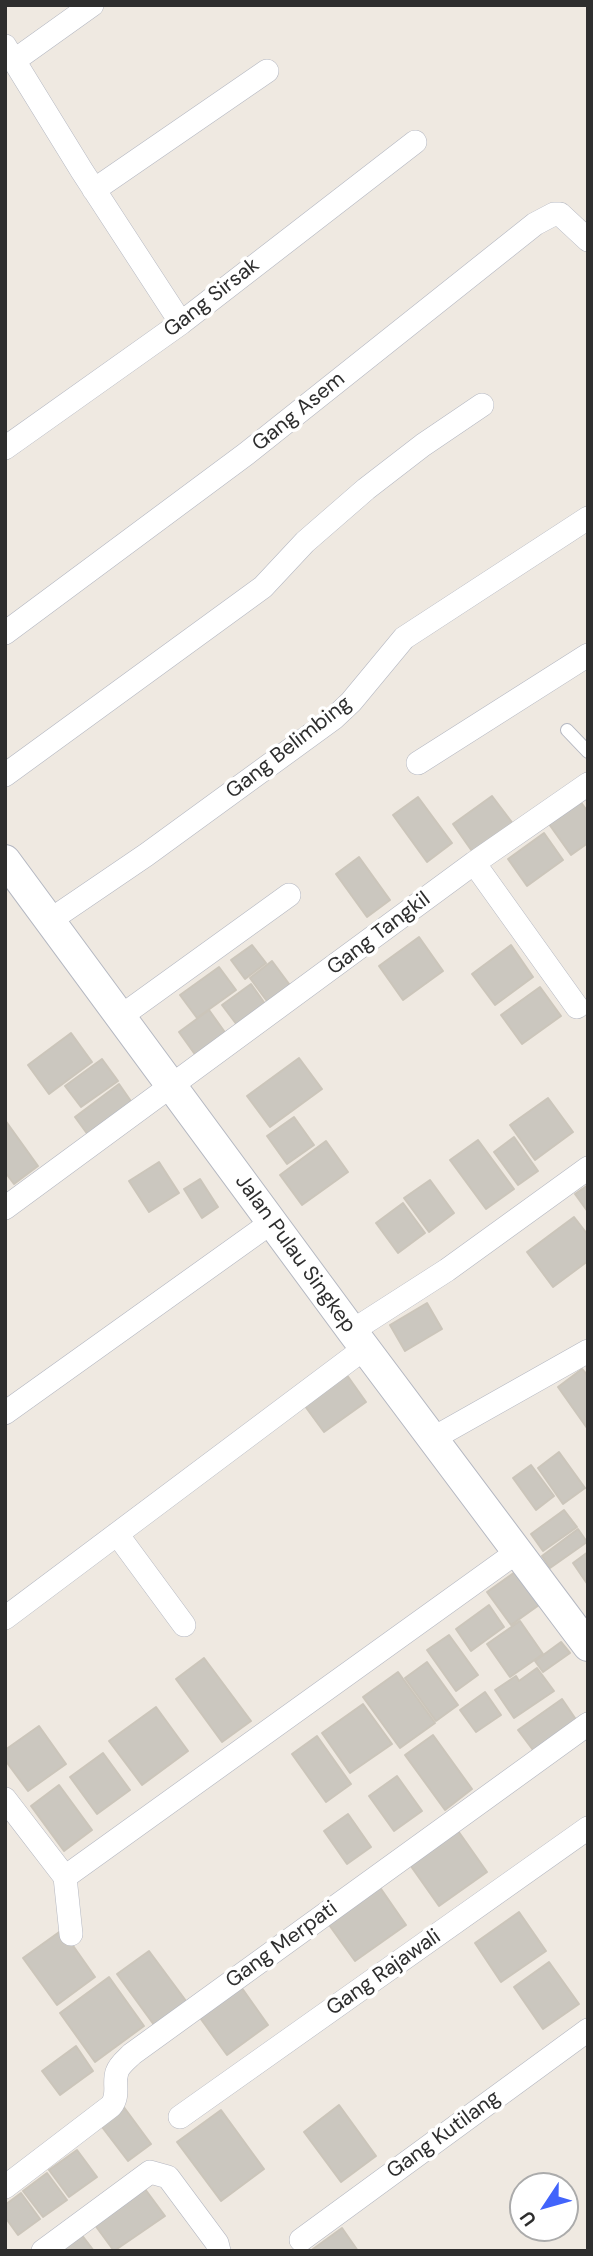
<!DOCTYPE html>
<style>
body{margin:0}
#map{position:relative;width:593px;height:2256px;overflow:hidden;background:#efe9e1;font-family:"DM Sans",sans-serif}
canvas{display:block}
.frame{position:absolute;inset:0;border:7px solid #2e2e2e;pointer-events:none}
.north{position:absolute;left:509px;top:2172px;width:70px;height:70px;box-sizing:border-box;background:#fff;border:2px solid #ababab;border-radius:50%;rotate:234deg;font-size:19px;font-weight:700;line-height:28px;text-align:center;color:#2e2e2e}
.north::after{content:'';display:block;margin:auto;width:24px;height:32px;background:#4264fb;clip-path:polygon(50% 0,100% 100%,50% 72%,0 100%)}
</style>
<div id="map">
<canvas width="593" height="2256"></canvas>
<div class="frame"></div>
<div class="north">U</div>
</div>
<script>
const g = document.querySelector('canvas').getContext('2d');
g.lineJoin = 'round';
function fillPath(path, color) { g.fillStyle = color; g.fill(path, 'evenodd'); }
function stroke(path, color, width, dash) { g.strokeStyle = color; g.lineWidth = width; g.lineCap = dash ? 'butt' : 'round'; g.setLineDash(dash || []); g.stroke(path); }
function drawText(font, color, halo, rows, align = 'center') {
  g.font = font + ' "DM Sans",sans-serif'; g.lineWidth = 7; g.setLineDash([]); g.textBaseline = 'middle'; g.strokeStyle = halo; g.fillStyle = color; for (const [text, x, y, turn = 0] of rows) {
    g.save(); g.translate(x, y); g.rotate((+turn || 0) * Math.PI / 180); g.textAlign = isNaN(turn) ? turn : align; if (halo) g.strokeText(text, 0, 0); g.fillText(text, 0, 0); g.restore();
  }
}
const building = new Path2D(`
 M492,796L514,825L474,854L453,824Z
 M418,797L452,843L427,862L393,815Z
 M580,801L588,812V843L571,855L549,824Z
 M544,833L563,860L527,886L508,859Z
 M359,857L390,900L367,917L336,874Z
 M419,937L443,971L403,1000L379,966Z
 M252,945L266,963L245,979L231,960Z
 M511,945L533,977L495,1005L472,974Z
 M272,961L295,992L272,1008L250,978Z
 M219,967L236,990L197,1018L180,995Z
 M251,984L268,1008L240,1029L222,1005Z
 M540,987L561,1016L522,1044L501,1015Z
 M209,1010L229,1038L199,1060L179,1032Z
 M71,1033L92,1062L49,1094L28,1065Z
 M299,1058L322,1089L270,1127L247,1096Z
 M102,1059L118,1081L81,1107L65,1086Z
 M119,1084L135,1107L91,1139L75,1117Z
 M548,1098L573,1132L535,1160L510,1125Z
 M294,1117L314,1145L287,1164L267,1136Z
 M5,1120L38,1166L14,1184L5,1172Z
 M514,1137L538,1171L518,1185L494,1152Z
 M478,1140L514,1189L486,1209L450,1160Z
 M326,1141L348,1172L302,1205L280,1175Z
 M159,1162L179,1193L149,1212L129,1181Z
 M200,1179L218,1207L202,1218L184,1189Z
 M430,1180L454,1213L429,1232L404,1198Z
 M588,1185V1212L575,1194Z
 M403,1203L425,1233L398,1253L376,1223Z
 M574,1217L588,1235V1261L553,1287L527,1252Z
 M427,1303L442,1329L405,1351L390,1325Z
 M582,1369L588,1376L587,1428L558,1387Z
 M344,1371L366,1402L324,1432L302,1402Z
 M559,1452L585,1488L563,1504L538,1468Z
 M531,1465L554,1496L536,1510L513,1478Z
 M564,1510L577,1527L543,1551L531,1534Z
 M578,1529L587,1542L550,1568L542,1556Z
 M588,1552V1585L573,1563Z
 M515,1572L539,1605L511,1625L487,1592Z
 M489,1605L504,1627L471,1651L456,1629Z
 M520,1621L543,1654L510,1677L487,1644Z
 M449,1635L478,1675L456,1691L427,1650Z
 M561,1642L570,1653L543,1672L535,1661Z
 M204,1658L251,1721L222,1742L176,1679Z
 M427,1662L458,1705L436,1721L405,1678Z
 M537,1668L554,1691L514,1718L495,1690L516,1676L519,1681Z
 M398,1672L435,1723L400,1748L363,1697Z
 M485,1692L501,1715L476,1732L460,1710Z
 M562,1699L579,1724L536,1754L518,1730Z
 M363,1704L392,1744L350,1773L322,1733Z
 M156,1707L188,1751L142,1785L109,1741Z
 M39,1726L66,1764L28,1791L5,1760V1750Z
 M433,1735L472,1789L445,1810L405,1755Z
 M317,1736L351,1784L326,1802L292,1754Z
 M103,1753L130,1790L97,1814L70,1777Z
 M397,1776L422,1811L394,1831L369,1796Z
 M59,1785L92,1830L64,1851L31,1806Z
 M348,1814L371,1847L347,1864L324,1831Z
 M456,1828L487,1872L439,1906L408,1862Z
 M379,1886L406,1925L355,1961L327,1922Z
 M519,1912L546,1951L501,1982L475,1943Z
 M62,1930L95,1977L57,2005L23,1958Z
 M149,1951L189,2005L157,2029L117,1974Z
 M549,1962L579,2004L543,2029L514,1987Z
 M109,1977L144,2026L95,2062L60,2013Z
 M239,1984L268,2025L227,2055L198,2015Z
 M76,2046L93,2071L60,2095L42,2071Z
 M339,2105L376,2156L341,2182L304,2132Z
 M123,2106L151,2144L128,2161L99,2123Z
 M221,2110L264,2169L221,2201L177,2142Z
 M77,2150L97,2177L69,2197L49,2170Z
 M47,2173L67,2200L43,2217L23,2191Z
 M142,2185L165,2216L114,2251L92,2221Z
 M21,2193L40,2219L18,2235L5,2217V2205Z
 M342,2228L358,2251H314L313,2249Z
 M81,2234L94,2251H58Z`);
const service = new Path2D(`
 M567,730L588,752`);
const minor = new Path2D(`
 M5,46L82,171L181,323
 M15,60L92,5
 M94,190L267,71
 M5,448L181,323L415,142
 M5,633L246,454L535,224L554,214H560L588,240
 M418,763L588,655
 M5,775L263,587L305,542L366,489L423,445L482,405
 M474,863L577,1007
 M49,921L146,855L334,718L351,702L404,638L588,518
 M120,1017L289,895
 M5,1208L474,863L588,784
 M352,1331L447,1270L588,1168
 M5,1413L272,1222
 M432,1439L588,1351
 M117,1534L184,1625
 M5,1618L365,1348
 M5,1799L65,1877L71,1934
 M65,1877L517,1552
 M180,2117L588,1828
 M5,2187L111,2106C120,2095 113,2084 117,2072C119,2065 127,2059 132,2054L588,1724
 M301,2240L588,2030
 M43,2251L150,2172L168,2177L217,2243L219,2251`);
const tertiary = new Path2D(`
 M5,860L352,1331L588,1646`);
const streetNames = [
 ["Gang Sirsak",212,298,-38],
 ["Gang Asem",299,412,-39],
 ["Gang Belimbing",289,748,-38],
 ["Gang Tangkil",379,934,-37],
 ["Jalan Pulau Singkep",295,1254,54],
 ["Gang Merpati",282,1945,-36],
 ["Gang Rajawali",384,1973,-35],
 ["Gang Kutilang",444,2135,-36]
];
fillPath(building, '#cbc7bf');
stroke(building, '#cbc5ba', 2);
stroke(service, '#b4b7c1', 14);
stroke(minor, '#b4b7c1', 24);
stroke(tertiary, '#b4b7c1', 32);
stroke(service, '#fff', 12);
stroke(minor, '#fff', 23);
stroke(tertiary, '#fff', 30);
drawText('21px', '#2e2e2e', '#fff', streetNames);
</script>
